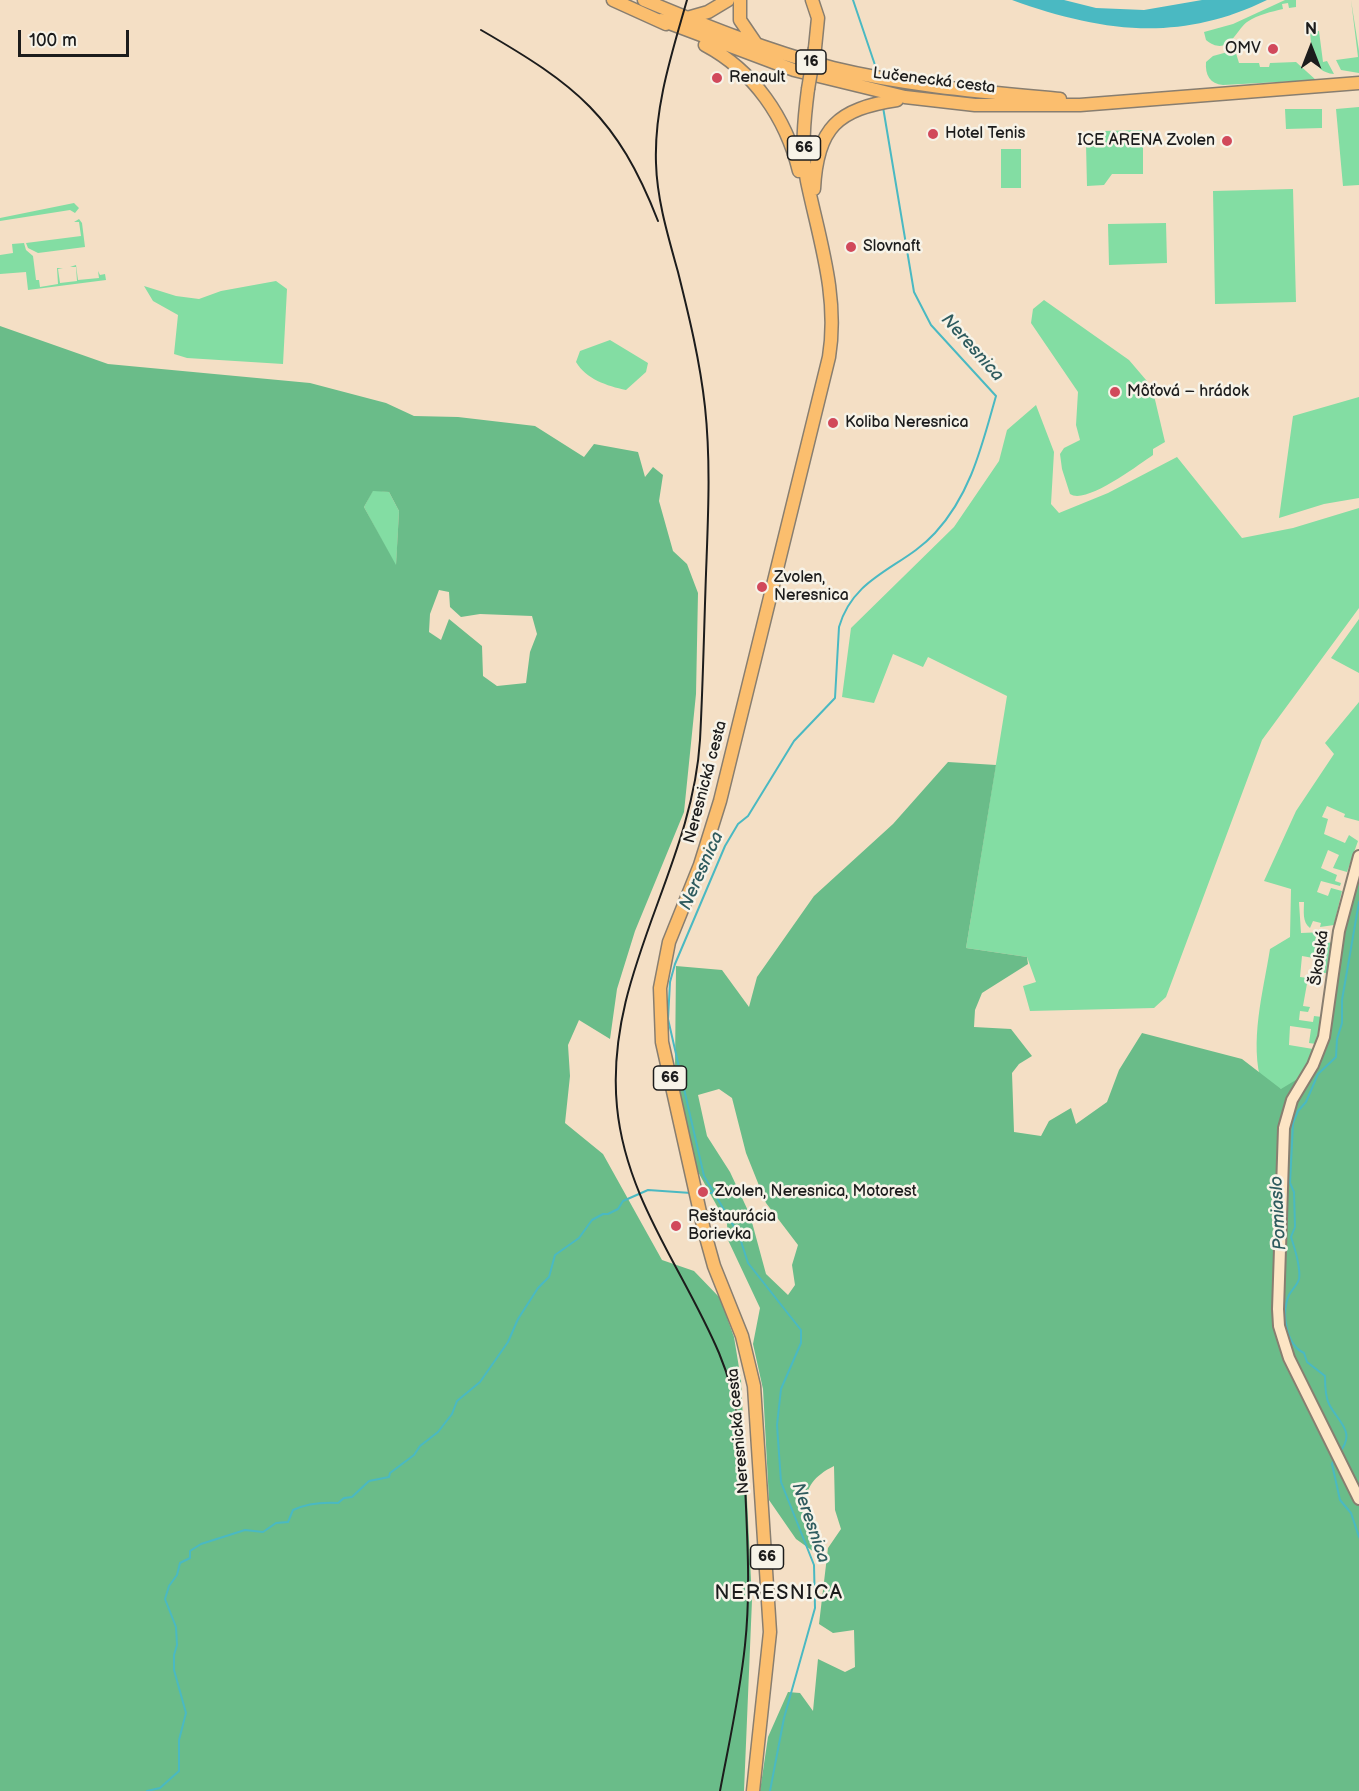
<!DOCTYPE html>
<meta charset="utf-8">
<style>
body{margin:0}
#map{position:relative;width:1359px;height:1791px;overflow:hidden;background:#f4dfc5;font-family:"Balsamiq Sans",sans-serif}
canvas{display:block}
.north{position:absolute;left:1281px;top:18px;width:60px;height:60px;-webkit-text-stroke:4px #f7f3e8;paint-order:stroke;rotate:0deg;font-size:16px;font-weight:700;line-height:24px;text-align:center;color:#1c1c1c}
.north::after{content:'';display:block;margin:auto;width:21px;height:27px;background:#1c1c1c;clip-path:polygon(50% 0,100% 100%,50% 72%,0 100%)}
.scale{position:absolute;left:18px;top:30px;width:111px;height:27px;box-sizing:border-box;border:3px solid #1c1c1c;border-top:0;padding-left:8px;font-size:18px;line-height:21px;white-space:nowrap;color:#1c1c1c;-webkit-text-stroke:4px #f7f3e8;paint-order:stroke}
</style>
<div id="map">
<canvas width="1359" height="1791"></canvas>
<div class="north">N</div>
<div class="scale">100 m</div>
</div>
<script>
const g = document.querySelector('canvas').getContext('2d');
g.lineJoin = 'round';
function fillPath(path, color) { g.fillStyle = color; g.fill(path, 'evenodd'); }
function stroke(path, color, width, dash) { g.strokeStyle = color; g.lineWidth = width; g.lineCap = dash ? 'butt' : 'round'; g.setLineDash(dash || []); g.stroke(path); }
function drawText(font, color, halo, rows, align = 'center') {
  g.font = font + ' "Balsamiq Sans",sans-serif'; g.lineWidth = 5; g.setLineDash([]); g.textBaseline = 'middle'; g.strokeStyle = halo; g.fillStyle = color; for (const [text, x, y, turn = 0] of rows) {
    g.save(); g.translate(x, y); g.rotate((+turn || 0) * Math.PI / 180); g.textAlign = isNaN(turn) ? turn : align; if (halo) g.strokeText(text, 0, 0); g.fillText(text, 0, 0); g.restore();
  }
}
const green = new Path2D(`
 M1285,0H1296V7L1289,8L1288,3L1282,4L1283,9C1271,12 1259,14 1247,22C1236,30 1228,58 1206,40L1204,32L1233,24Z
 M1351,0L1359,51V73L1341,70L1336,60L1358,57Z
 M1319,31L1323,62L1327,61L1334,74C1311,72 1312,50 1310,32Z
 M1235,50L1239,63H1259L1260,67H1269L1270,63L1296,62L1316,80L1223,85C1210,84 1205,75 1206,62L1213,56Z
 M1359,107V185L1343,186L1336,109Z
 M1285,109H1322V128L1286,129Z
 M1143,130V174H1112L1104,185L1087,186L1086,144L1097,143L1104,131Z
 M1001,149H1021V188H1001Z
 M1293,189L1296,302L1215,304L1213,191Z
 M74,203L79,208L75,213L70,210L0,221V218Z
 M79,219L82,223L85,247L38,253L28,248L26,243L81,236L79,222H74Z
 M1166,223L1167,263L1109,265L1108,224Z
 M24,243L26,250L33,256L36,280H39L40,287L58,284L57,268H63L58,269L60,283L77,281L76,267H70L76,265L78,280L99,278L98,271L100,275L105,274L106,280L28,290L26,272L0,274V255L13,253L12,244Z
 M276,281L287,289L283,364L187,358L174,354L178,315L153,301L144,286L176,296L199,299L221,291Z
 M1044,300L1129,360L1152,387L1165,442L1153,449V455C1138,465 1086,505 1070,494L1062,469L1060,454L1064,448L1080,440L1076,425L1078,392L1031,323L1033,309Z
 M610,340L648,363L646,372L626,390C607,386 586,379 576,362L580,351Z
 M1359,397V498L1324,504L1279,518L1293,416Z
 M1036,405L1054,452L1051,504L1059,513L1108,493L1177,457L1242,538L1293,528L1359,508V608L1262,740L1166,997L1154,1008L1030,1011L1023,986L1036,982L1027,957L966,948L1007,696L928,657L923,667L893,654L874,703L842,697L851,628L954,527L999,461L1007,430Z
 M373,490L389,492L399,511L396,567L364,507Z
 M1359,619V673L1331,658Z
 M1359,702V821L1344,817L1345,814L1327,806L1322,817L1328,819L1324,834L1345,843L1349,835L1358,841L1347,872L1333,868L1339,855L1328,850L1321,868L1337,875L1335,881L1341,883L1340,886L1321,881L1317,892L1328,896L1331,888L1342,891L1334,925L1320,927L1321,923L1313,921L1310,928C1302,922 1304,911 1304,902H1299L1301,933L1325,932L1324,935L1316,936L1315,945L1333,942L1327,973H1318L1319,959L1302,956L1300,977L1308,978L1303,1006L1310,1007L1308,1012L1300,1011L1299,1020L1313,1022L1314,1016L1322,1017L1316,1044L1309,1043L1311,1029L1290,1026L1289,1045L1313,1049V1053L1301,1078L1286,1090L1262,1085C1249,1042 1263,993 1270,949L1290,937L1291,889L1264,881L1296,811L1334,754L1325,743Z`);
const forest = new Path2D(`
 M0,326L108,364L310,383L386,403L414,416L458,417L535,426L584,457L594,444L638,452L645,477L653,467L663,475L659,501L673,551L687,564L698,593L696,694L684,812L635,931L617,989L610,1039L579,1020L568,1045L570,1076L565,1123L603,1154L662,1260L694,1271L720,1298L734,1337L741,1380L752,1600L744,1791H0ZM373,491L389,492L399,511L396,565L364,507ZM439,590L449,592L450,607L461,617L480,614L532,616L537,634L530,652L526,683L497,686L483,676L482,646L449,619L441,640L429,632L430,614Z
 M948,762L996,765L966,948L1027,957L1028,964L982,993L975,1010L974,1027L1011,1029L1032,1056L1019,1064L1012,1073L1014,1132L1041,1136L1049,1121L1071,1108L1076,1124L1107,1102L1119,1070L1142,1033L1242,1059L1281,1089L1314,1069L1346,916L1359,874V1791H760L768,1737L788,1692L800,1693L813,1711L818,1659L845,1672L855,1667L854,1630L833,1633L819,1624L828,1548L841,1529L835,1510L834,1466C793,1486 806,1514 814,1552L796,1539L769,1500L763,1389L753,1344L760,1308L728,1240L727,1224L697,1170L675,1068L676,966L722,970L749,1007L757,977L814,896L893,824ZM719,1089L732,1098L746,1153L766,1203L798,1245L792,1265L795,1285L788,1295L766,1274L750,1215L730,1172L707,1136L698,1095Z`);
const water = new Path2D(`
 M1012,0H1064L1096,8L1144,10L1202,0H1267C1179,43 1101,32 1012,0Z`);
const stream = new Path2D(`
 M853,0L877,71
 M700,1193H712
 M1339,1453C1357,1432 1338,1422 1329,1404C1325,1396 1325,1385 1325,1376L1307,1362L1304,1353C1286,1345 1281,1313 1289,1295C1292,1289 1297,1286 1299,1279C1301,1267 1295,1249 1291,1237L1295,1227L1294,1192L1290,1183L1293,1123L1298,1111L1306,1102L1318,1074L1336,1057L1337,1039L1342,1023V1000L1359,902
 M1334,1460L1332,1464L1340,1500L1351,1513L1359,1537
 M147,1791L160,1788L179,1771V1740L186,1713L174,1670V1655L177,1645L176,1627L165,1599L169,1586L177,1575L180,1563L190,1558V1551L201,1544L245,1530L263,1532L276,1523L288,1522L293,1510C308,1503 322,1502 338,1503L344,1498L352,1497L369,1481L389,1477L390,1473L414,1455L420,1446L438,1432L452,1414L457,1401L480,1382L508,1342L518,1319L538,1288L549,1277L555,1255L579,1238L592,1220L603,1214H608L618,1209L623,1201L648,1190L691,1193
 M770,1791L784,1718L815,1608L814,1565L781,1482L777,1425L781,1389L801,1343V1330L748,1263L739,1235L704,1176L668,1019L670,982L675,964L725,846L738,824L748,816L794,741L835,698L839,627C854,575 903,568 935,533C971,494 982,445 996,396L931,325L914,292L883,107`);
const secondary = new Path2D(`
 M1359,856L1339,931L1324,1037L1313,1065L1292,1100L1284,1128L1278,1309L1279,1326L1289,1358L1359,1499`);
const primary = new Path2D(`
 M613,0L666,24
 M644,0C706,26 768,51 833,68C907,86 984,92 1060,99
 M740,0V20L757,45
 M812,0L818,18L815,48
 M687,18L708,12L728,0
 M661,20L794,70L905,97L975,105H1080L1359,83
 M705,45C754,71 786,118 799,171
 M814,189C817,127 838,109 897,100
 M753,1791L770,1632L754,1386L742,1336L714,1266L704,1230L662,1042L660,988L669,942L700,865L720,801L829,357C839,296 819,239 807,181C801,150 804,120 808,89`);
const rail = new Path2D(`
 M687,0C672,53 654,107 656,163C657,200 668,236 678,272C689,316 700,361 705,407C711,463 708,518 706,574C704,629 703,685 700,740C692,870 604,974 617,1107C626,1200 684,1270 719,1353C740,1403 744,1453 746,1507C748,1553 750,1599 745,1645C740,1694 729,1743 720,1791
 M481,30C576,85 617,116 658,221`);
const primaryBridge = new Path2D(`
 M808,89L815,48`);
const markers = [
 [1273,49,6,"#d1495b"],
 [717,78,6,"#d1495b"],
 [933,134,6,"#d1495b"],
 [1227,141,6,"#d1495b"],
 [851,247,6,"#d1495b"],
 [1115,392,6,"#d1495b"],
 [833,423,6,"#d1495b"],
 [762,587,6,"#d1495b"],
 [703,1192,6,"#d1495b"],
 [676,1226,6,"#d1495b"]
];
const shields = [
 [811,62,30],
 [804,148,33],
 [670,1078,33],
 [767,1557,33]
];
const shieldNames = [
 ["16",811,62],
 ["66",804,148],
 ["66",670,1078],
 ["66",767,1557]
];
const poiNames = [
 ["OMV",1261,49,"right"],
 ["Renault",729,78],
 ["Hotel Tenis",945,134],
 ["ICE ARENA Zvolen",1215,141,"right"],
 ["Slovnaft",863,247],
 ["Môťová – hrádok",1127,392],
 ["Koliba Neresnica",845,423],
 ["Zvolen,",774,578],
 ["Neresnica",774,596],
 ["Zvolen, Neresnica, Motorest",715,1192],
 ["Reštaurácia",688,1217],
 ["Borievka",688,1235]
];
const streetNames = [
 ["Lučenecká cesta",934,81,7],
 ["Neresnická cesta",706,782,-75],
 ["Školská",1320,958,-82],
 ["Neresnická cesta",739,1431,-95]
];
const waterNames = [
 ["Neresnica",972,348,48],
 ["Neresnica",702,871,-66],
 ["Pomiaslo",1279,1213,-93],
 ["Neresnica",810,1523,71]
];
const quarterNames = [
 ["NERESNICA",779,1594]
];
fillPath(green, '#83dda3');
fillPath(forest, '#6abc89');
fillPath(water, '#4ab9c2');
stroke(stream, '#4ab9c2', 2);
stroke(secondary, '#887e70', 14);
stroke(primary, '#887e70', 15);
stroke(secondary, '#fde5c5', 10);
stroke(primary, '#fbbe6e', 12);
stroke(rail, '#1c1c1c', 2);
stroke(primaryBridge, '#887e70', 15, []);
stroke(primaryBridge, '#fbbe6e', 12);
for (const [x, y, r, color] of markers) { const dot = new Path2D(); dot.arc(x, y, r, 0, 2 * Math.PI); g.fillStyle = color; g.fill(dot); stroke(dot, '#f7f3e8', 2); }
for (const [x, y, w] of shields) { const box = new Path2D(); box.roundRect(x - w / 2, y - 12, w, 24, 4.5); g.fillStyle = '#f7f3e8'; g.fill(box); stroke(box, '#1c1c1c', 1.5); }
drawText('bold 15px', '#1c1c1c', null, shieldNames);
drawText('16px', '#1c1c1c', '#f7f3e8', poiNames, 'left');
drawText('16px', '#1c1c1c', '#f7f3e8', streetNames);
drawText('italic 18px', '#2e5b5e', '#f7f3e8', waterNames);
g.letterSpacing = '1.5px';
drawText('20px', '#1c1c1c', '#f7f3e8', quarterNames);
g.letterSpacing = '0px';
</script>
